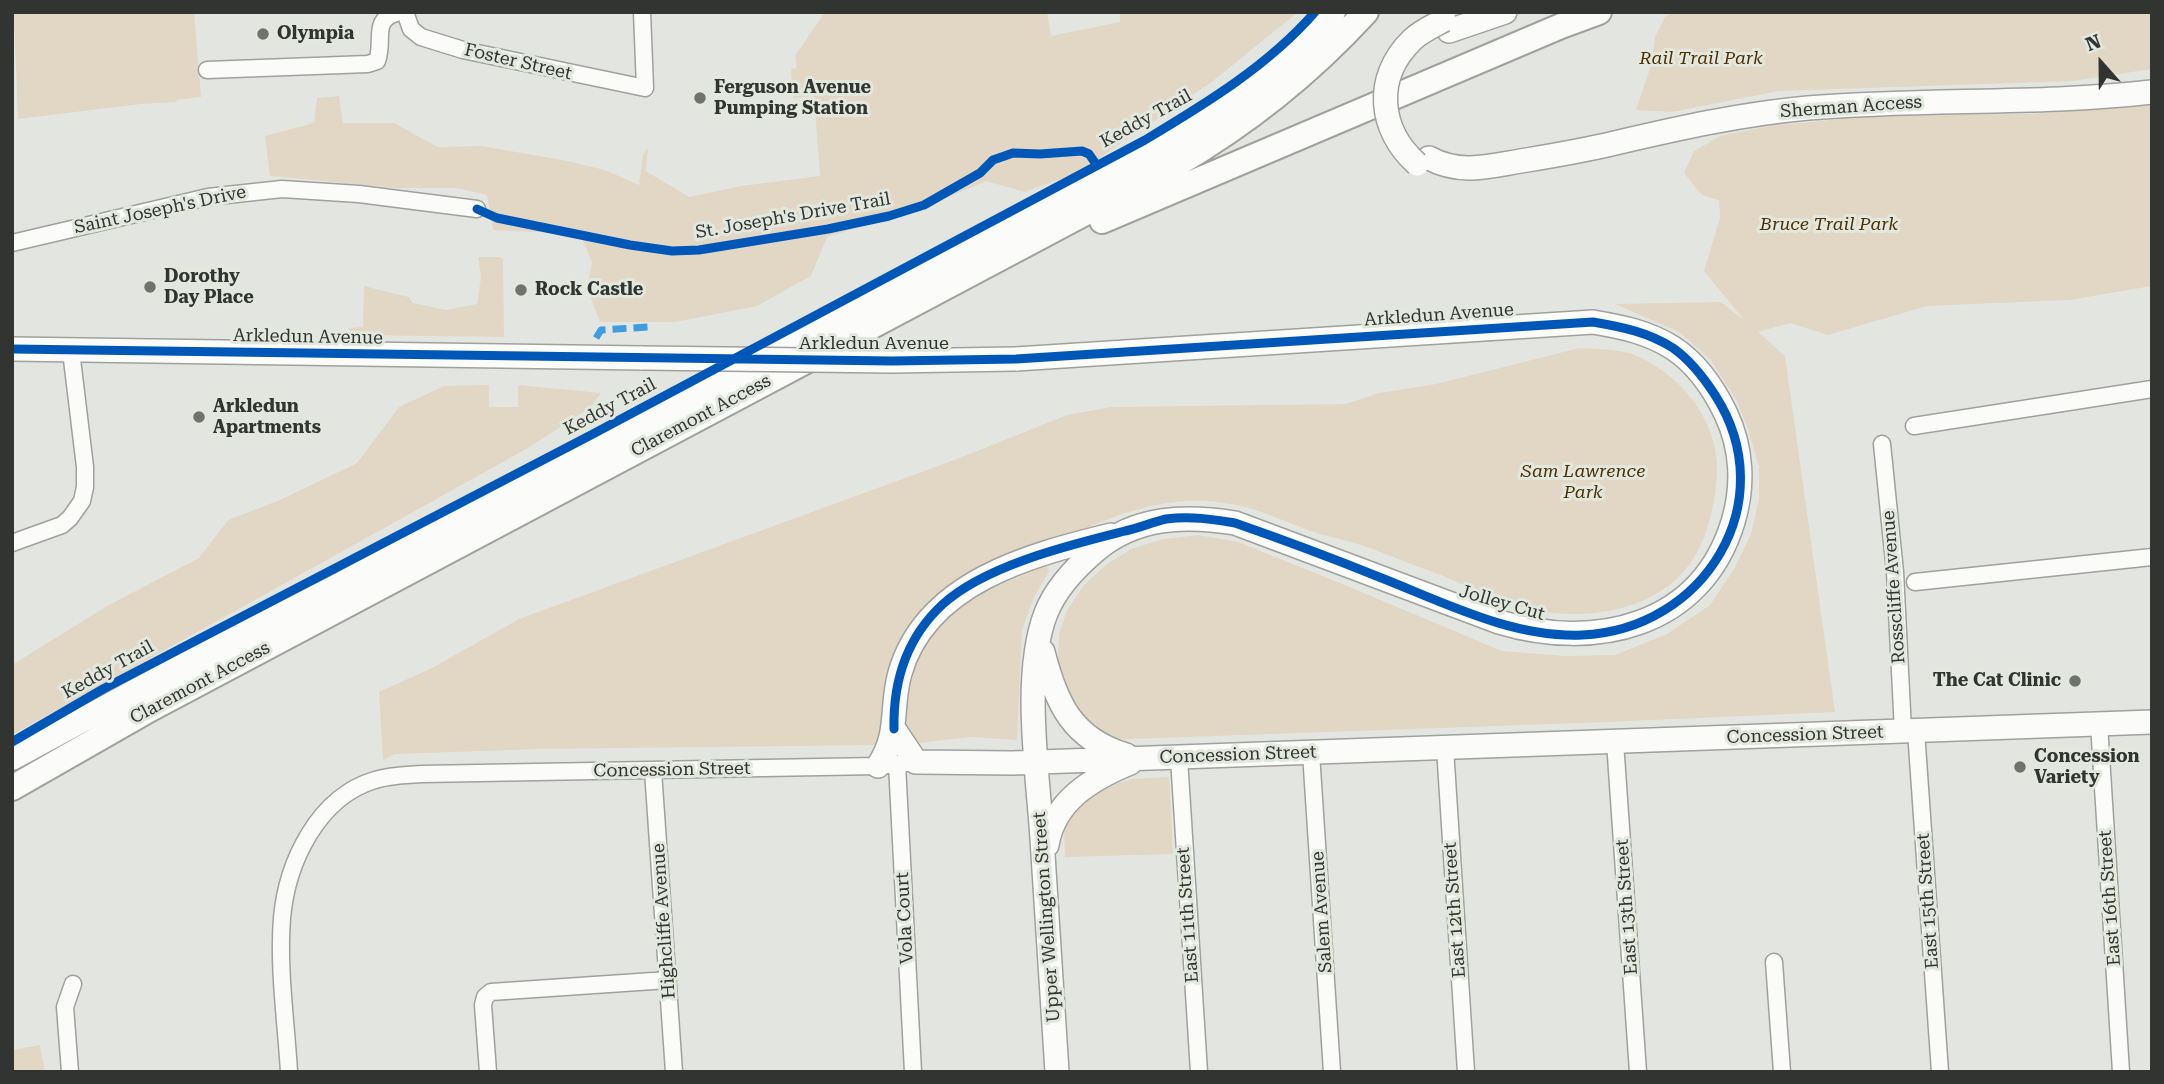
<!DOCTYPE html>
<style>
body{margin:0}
#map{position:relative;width:2164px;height:1084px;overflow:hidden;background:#e3e6e0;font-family:"Roboto Serif",serif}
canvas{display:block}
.frame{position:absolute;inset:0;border:14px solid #323431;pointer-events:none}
.north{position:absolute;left:2066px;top:28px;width:70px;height:70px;-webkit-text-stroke:5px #e2e8de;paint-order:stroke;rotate:339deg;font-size:19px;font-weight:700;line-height:28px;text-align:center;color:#323431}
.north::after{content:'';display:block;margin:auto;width:24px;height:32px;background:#323431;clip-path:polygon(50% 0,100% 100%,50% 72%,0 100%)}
</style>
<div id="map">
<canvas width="2164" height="1084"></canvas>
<div class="frame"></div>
<div class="north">N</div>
</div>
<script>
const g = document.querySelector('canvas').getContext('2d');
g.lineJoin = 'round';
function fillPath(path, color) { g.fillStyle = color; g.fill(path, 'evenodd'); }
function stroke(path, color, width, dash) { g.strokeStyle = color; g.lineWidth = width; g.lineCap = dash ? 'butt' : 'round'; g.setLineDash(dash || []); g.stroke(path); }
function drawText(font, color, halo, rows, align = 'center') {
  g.font = font + ' "Roboto Serif",serif'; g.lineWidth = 6; g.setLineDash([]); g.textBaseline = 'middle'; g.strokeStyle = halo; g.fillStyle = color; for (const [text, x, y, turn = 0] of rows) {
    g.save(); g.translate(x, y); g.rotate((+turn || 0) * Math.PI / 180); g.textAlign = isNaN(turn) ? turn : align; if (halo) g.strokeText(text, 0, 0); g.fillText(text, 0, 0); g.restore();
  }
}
const green = new Path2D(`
 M14,12H194L201,97L176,100L177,102L141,104L18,119Z
 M825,12H1047L1051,36L1120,22V12H1298L1213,81L1079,172L1025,192L986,181L925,207L827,237L811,276L757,306L675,322H600L587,288L592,263L581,234L493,230L487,195L457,188H397L270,176L265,136L314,123L317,98L339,96L343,123H394L438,147L482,146L567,161L605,170L639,185L643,155L648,147L646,171L689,197L741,186L820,176L814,96L793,98L791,69L797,68L795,56Z
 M1675,12H2152V69L2073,81L1779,91L1672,112L1636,110L1652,63L1655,37L1665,17Z
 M2152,105V286L2070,300L1927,306L1828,335L1790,323L1758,332L1785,356L1835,712L1609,722L1102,740L1064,692L1058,662L1059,634L1067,610L1084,585L1107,564L1133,548L1164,539L1198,535L1238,542L1340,583L1502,651L1565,656L1615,655L1667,634L1710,605L1734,569L1751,534L1759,499V467L1748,429L1737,401L1710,359L1679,332L1615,304L1721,302L1745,321L1704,271L1720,218L1719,200L1702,195L1684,173L1694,151L1720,136L1770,126L1881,115L2030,114Z
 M478,257H500L503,259L504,337L349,335V328L363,327L364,286L409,297L413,303L446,310L477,304L481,277Z
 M1579,348C1599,349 1624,349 1642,358C1690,383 1724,431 1716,486C1713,512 1705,544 1689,565C1655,611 1586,621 1534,610C1498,603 1465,584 1430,571C1407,563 1384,553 1361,545C1348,541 1334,538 1320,534C1292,525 1265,511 1236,505C1196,496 1159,502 1122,514C1092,526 1062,537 1032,549C975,570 922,591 897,651C884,681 884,714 880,745L541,749L395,754L383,760L379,692L432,668L519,619L957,459L1067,415L1111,407L1346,404L1379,393L1436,384Z
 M489,385V407H518V385L601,393L591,407L528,448L12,735V665L107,606L199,558L228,520L280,500L357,463L399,407L444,386Z
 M1042,563L1050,570L1034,597L1022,630L1017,740L971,737L910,744C901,725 904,717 906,697C917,621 977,589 1042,563Z
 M1169,777L1173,854L1065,857L1064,827L1070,814L1097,789L1133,779Z
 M40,1045L45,1072H12V1050Z`);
const minor = new Path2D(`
 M405,12L411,29L421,37L463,50L645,88L642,12
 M207,70L368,64L377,61C385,39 370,20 399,12
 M12,243L208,197L282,189L359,194L477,209
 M1914,426L2152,389
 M1882,444L1895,572L1903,731
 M12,543L62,525L70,518L82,501L85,487V467L71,351
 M1915,582L2152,557
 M2099,724L2121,1072
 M1916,731L1940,1072
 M1615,742L1638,1072
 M1445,748L1466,1072
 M1311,753L1332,1072
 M1179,758L1199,1072
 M897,764L913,1072
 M653,771L674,1072
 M1774,962L1782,1072
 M70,1072L65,1007L73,984
 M289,1072C286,1021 278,968 282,918C287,862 318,797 375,780C390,775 407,775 422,774L878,766L916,762
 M488,1072L483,1005L485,997L491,992L668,980`);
const secondary = new Path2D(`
 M1449,31L1505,12
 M1429,158C1462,176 1493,165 1527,160C1557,155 1586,150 1615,143C1679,128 1742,114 1808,108C1922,98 2038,105 2152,92
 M12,349L642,358
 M1016,359L1593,322C1622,327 1648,332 1673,348C1696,363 1714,389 1726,414C1742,448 1744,486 1733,522C1701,627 1595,651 1499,622L1235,523C1185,515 1136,516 1095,551C1075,568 1056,588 1046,613C1022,675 1038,773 1042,839C1047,917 1052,994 1057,1072
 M1043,652C1056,703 1072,739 1126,755
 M894,729L916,762L1012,763L2152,722
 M878,766C900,734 890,708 900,673C926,582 1030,555 1111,535
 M1047,845C1054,801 1091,779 1130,763`);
const primary = new Path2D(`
 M1102,221L1561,26L1599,12
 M12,758L195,659L336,587L1126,166C1169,142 1211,118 1250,89C1280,66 1306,39 1333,12
 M12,788L145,712L1174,166C1247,123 1308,75 1366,12`);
const secondaryBridge = new Path2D(`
 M1417,164C1379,130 1373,78 1412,40C1420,32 1433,26 1444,20
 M642,358L892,361L1016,359`);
const quiet = new Path2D(`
 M596,338L601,330L648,327`);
const cycleway = new Path2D(`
 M477,209L497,218L630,245L672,251L699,250L828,229L889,216L924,205L980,173L993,160L1013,153L1040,154L1082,151L1089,154L1096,164
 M12,349L892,361L1016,359L1593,322C1622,327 1648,332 1673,348C1690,360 1704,378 1715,395C1784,502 1704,630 1582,635C1512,638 1443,602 1379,577C1332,558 1284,540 1235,523C1212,519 1190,516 1166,519C1153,522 1139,528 1125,531C1070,545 986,565 943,604C907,637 893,681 894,729
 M12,742L103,689L591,435L1145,140C1205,104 1268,66 1315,12`);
const markers = [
 [263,34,7,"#70726e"],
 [700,98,7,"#70726e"],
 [150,287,7,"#70726e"],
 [521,290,7,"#70726e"],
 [199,417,7,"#70726e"],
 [2075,681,7,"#70726e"],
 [2020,767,7,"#70726e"]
];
const poiNames = [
 ["Olympia",277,34],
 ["Ferguson Avenue",714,88],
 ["Pumping Station",714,109],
 ["Dorothy",164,277],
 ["Day Place",164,298],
 ["Rock Castle",535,290],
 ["Arkledun",213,407],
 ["Apartments",213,428],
 ["The Cat Clinic",2061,681,"right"],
 ["Concession",2034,757],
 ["Variety",2034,778]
];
const parkNames = [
 ["Rail Trail Park",1701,59],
 ["Bruce Trail Park",1829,225],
 ["Sam Lawrence",1583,472],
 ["Park",1583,493]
];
const streetNames = [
 ["Foster Street",518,62,13],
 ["Sherman Access",1851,107,-4],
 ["Keddy Trail",1146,119,-29],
 ["Saint Joseph's Drive",160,210,-12],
 ["St. Joseph's Drive Trail",793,216,-10],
 ["Arkledun Avenue",1439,315,-4],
 ["Arkledun Avenue",308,337,1],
 ["Arkledun Avenue",874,344],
 ["Keddy Trail",610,407,-28],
 ["Claremont Access",701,416,-28],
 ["Rosscliffe Avenue",1894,587,-94],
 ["Jolley Cut",1502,603,16],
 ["Keddy Trail",108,670,-29],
 ["Claremont Access",200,683,-28],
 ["Concession Street",1805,735,-2],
 ["Concession Street",1238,755,-2],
 ["Concession Street",672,770,-1],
 ["East 16th Street",2110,898,-94],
 ["East 15th Street",1928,901,-94],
 ["East 13th Street",1627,907,-94],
 ["East 12th Street",1455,910,-94],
 ["Salem Avenue",1322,912,-94],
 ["East 11th Street",1188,915,-94],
 ["Upper Wellington Street",1047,917,-94],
 ["Vola Court",905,918,-93],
 ["Highcliffe Avenue",664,921,-94]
];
fillPath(green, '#e2d7c5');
stroke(minor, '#9fa19d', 19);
stroke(secondary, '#9fa19d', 26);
stroke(primary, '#9fa19d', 28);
stroke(minor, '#fbfbfa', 16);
stroke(secondary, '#fbfbfa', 23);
stroke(primary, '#fbfbfa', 24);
stroke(secondaryBridge, '#9fa19d', 26, []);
stroke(secondaryBridge, '#fbfbfa', 23);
stroke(quiet, '#3e9de1', 7, [14, 7]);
stroke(cycleway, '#0057b8', 9);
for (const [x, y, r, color] of markers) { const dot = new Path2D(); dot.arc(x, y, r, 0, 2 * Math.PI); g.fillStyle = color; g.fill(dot); stroke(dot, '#e2e8de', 2.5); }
drawText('bold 18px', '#323431', '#e2e8de', poiNames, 'left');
drawText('italic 18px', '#4c2f02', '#e2e8de', parkNames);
drawText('18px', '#323431', '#e2e8de', streetNames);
</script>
